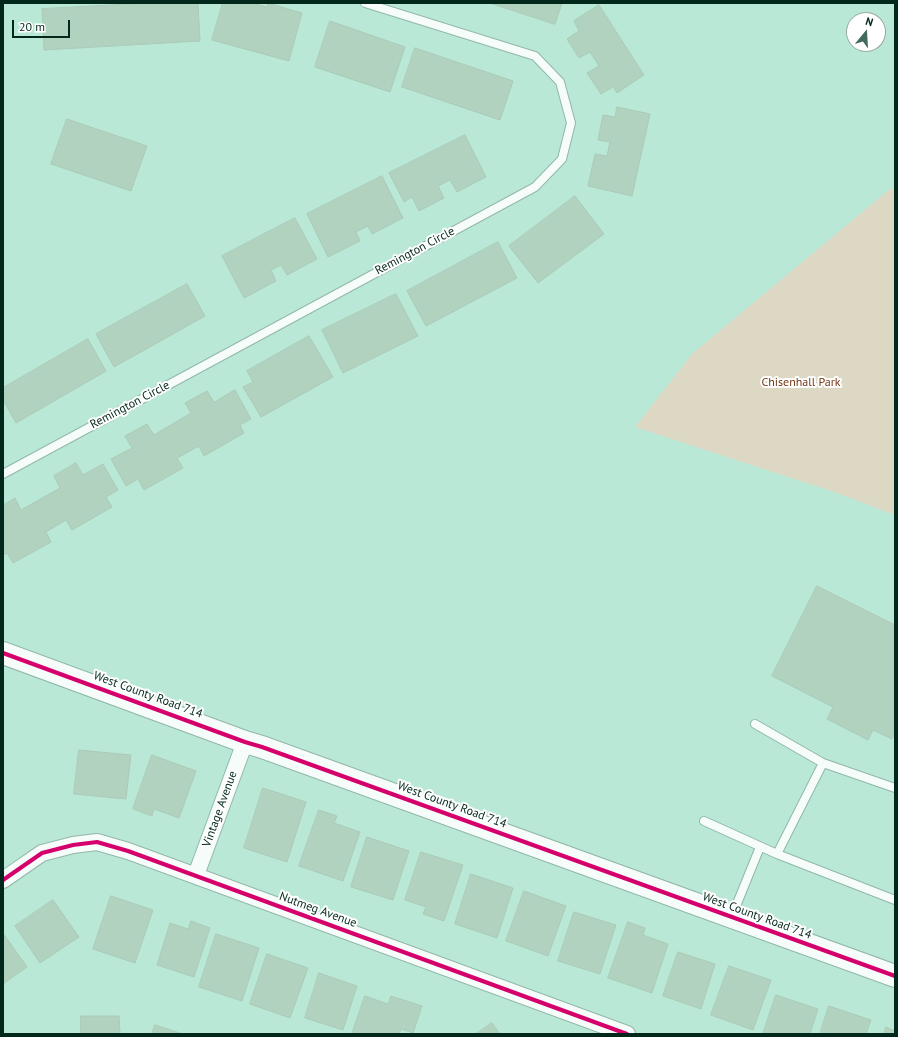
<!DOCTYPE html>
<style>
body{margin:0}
#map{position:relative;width:898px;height:1037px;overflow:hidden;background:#bae8d6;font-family:"PT Sans",sans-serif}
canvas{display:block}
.frame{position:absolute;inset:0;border:4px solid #02281c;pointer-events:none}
.north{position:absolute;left:846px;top:12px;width:40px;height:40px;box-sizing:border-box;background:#fff;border:1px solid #9aa9a4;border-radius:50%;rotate:18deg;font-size:11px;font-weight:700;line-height:16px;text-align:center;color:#02281c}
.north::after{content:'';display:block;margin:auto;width:14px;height:18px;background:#426b5d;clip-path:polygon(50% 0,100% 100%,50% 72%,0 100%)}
.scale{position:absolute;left:12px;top:20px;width:58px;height:18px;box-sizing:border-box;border:2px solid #02281c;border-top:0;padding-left:5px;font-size:12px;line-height:14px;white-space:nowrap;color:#02281c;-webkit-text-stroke:3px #fff;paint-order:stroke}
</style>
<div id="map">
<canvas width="898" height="1037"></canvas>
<div class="frame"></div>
<div class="north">N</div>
<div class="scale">20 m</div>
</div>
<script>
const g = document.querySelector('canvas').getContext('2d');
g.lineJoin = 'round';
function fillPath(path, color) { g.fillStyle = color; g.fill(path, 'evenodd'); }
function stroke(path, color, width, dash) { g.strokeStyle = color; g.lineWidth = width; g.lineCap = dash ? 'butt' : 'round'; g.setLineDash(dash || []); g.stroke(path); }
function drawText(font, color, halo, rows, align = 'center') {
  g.font = font + ' "PT Sans",sans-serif'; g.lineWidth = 4; g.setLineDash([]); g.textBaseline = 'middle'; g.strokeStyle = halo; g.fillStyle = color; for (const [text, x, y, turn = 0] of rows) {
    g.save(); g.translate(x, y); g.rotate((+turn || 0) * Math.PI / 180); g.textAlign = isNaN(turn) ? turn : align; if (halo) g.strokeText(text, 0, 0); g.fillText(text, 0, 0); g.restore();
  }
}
const green = new Path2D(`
 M890,189H895V515L834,492L635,427L692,354Z`);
const building = new Path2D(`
 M149,3H198L200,41L44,50L42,9Z
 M223,3H252L267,7L268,3L302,13L289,61L212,40Z
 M490,3H562L555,24Z
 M599,5L644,75L617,93L613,87L601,94L587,73L599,66L590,52L579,58L567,39L579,31L574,21Z
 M330,21L405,47L390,92L315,67Z
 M415,48L513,81L500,120L402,87Z
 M617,107L650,114L632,196L588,186L595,154L607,156L610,142L598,140L603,115L615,117Z
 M67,119L147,146L131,191L51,164Z
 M465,135L486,177L457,192L450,180L438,186L444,198L419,211L412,197L404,202L389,173Z
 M382,176L403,218L372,234L368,226L356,232L360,241L328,257L307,214Z
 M575,196L604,234L538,283L509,246Z
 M295,218L317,259L287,275L281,265L271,270L276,281L244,298L222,256Z
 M498,242L517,278L426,326L407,291Z
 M187,284L205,316L114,367L96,334Z
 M396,294L418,336L343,373L322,330Z
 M309,336L333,377L261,417L243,387L253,382L247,371Z
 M88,339L106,371L16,423L3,400V388Z
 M235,390L251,419L240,425L244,433L204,456L199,446L177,458L183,468L144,490L138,479L126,486L111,459L132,448L125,436L147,424L154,435L191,413L185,403L207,391L214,402Z
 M76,463L83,475L103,464L118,490L106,497L112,507L72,530L66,520L46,532L51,542L13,563L7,553L3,555V505L15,498L21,510L60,488L54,476Z
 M817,586L895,625V732L892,739L873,730L868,740L827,719L833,707L772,676Z
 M79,750L131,755L126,799L74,794Z
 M152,755L196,771L179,818L154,809L152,816L133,809Z
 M263,788L306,802L287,862L244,848Z
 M319,810L337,816L334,823L360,832L343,881L299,866Z
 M367,837L409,851L393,900L351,887Z
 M421,852L463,865L444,921L423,914L426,907L405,900Z
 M471,874L513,888L497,938L455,924Z
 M524,891L566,906L548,956L506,941Z
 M111,896L153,910L135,963L93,949Z
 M53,900L79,937L40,963L15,926Z
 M574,912L616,925L600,974L558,961Z
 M191,921L210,928L194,977L157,965L170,923L188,929Z
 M628,922L645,928L643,935L668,944L652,993L608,978Z
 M3,933L27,967L3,984Z
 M216,934L259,948L242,1001L199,987Z
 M678,952L715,964L701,1009L663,996Z
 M267,954L308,968L290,1018L250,1004Z
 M729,966L771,980L753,1030L711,1015Z
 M319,973L357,986L343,1030L305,1018Z
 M776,995L818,1009L810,1034H763Z
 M365,996L388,1004L391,996L422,1006L413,1033L401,1029L399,1034H352Z
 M829,1006L871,1020L866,1034H820Z
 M81,1016H119L120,1034H81Z
 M492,1023L500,1034H476Z
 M155,1025L183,1034H152Z
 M886,1027L895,1031V1034H884Z`);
const lane = new Path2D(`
 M3,474L535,187L562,159L571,123L560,82L535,56L365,3
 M755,724L823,763L895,788
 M704,821L777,854L895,900
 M777,854L823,763
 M732,916L760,847`);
const street = new Path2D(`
 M196,875L245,742
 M3,880L42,853L73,845L97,842L128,851L627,1034`);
const secondary = new Path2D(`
 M3,653L245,742L262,747L895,976`);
const cycleway = new Path2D(`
 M3,653L245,742L262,747L895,976
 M3,880L42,853L73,845L97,842L128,851L627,1034`);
const streetNames = [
 ["Remington Circle",415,251,-28],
 ["Remington Circle",130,405,-28],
 ["West County Road 714",148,695,20],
 ["West County Road 714",452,805,20],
 ["Vintage Avenue",220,809,-70],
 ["Nutmeg Avenue",318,910,20],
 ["West County Road 714",757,916,20]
];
const parkNames = [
 ["Chisenhall Park",801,383]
];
fillPath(green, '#ddd8c3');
fillPath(building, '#b2d2c0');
stroke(building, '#aacab8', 1);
stroke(lane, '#92b7a9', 10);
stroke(street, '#92b7a9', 18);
stroke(secondary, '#92b7a9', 24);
stroke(lane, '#f5fcf9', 8);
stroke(street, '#f5fcf9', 16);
stroke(secondary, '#f5fcf9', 22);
stroke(cycleway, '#d6006c', 4);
drawText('12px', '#02281c', '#fff', streetNames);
drawText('12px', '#743713', '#fff', parkNames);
</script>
